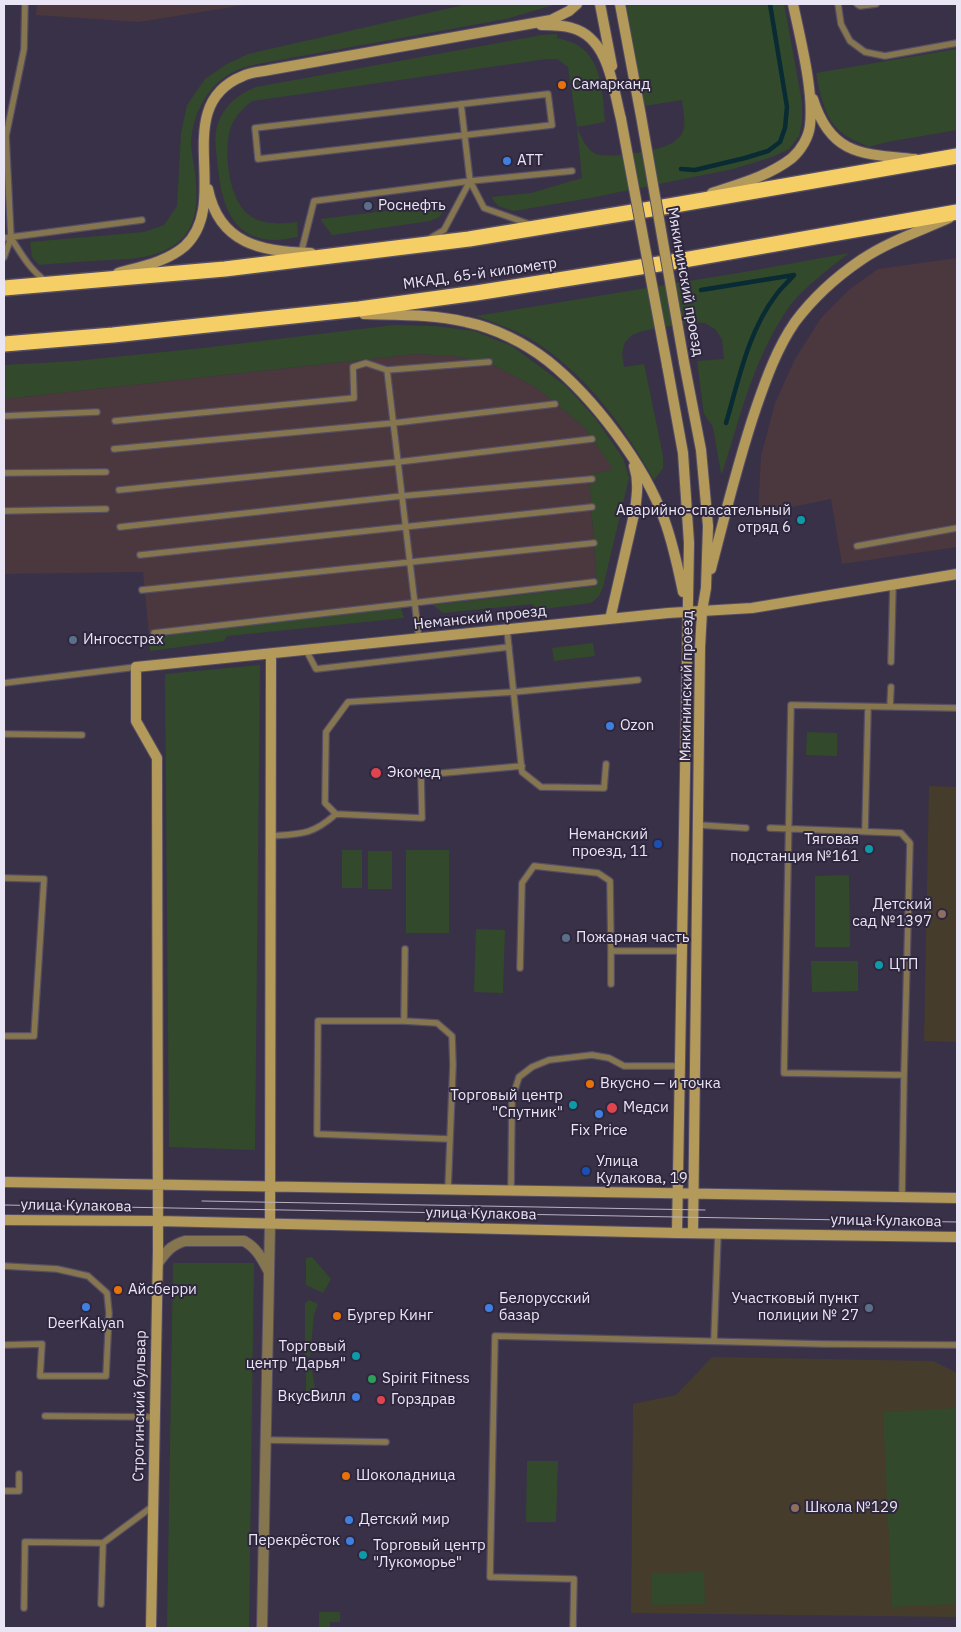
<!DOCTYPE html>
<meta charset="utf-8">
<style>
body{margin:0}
#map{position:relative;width:961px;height:1632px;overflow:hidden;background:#393148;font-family:"IBM Plex Sans",sans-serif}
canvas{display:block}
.frame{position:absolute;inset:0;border:5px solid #eae5f4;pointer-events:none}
</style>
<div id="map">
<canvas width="961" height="1632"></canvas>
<div class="frame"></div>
</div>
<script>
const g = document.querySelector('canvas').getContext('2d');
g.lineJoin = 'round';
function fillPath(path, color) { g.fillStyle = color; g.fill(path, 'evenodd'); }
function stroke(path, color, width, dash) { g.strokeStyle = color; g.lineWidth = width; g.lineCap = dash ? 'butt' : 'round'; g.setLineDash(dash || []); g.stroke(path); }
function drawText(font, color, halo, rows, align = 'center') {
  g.font = font + ' "IBM Plex Sans",sans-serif'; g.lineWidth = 4; g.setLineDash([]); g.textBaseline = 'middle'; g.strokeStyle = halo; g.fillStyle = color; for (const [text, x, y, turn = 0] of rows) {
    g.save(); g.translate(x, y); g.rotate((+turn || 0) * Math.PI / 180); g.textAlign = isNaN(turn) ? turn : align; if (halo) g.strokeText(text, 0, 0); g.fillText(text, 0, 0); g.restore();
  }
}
const industrial = new Path2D(`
 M37,4H251L139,22L36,15Z
 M957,258V547L842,564L831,499L758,514L761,456L775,403L795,359L821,318L850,289L878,269Z
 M416,354L453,356L487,362L537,388L584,427L614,469L589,475L597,586L149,636L143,572L4,574V399Z`);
const education = new Path2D(`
 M929,786L957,787V1042L924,1041Z
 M712,1357L933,1361L957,1373V1617L631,1613L633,1404L676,1395Z`);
const green = new Path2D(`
 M468,4H557L506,19L279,60C264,63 245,65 231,73C206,88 193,114 191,142C191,152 194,163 195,173C199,207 197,238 161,252C144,259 125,259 108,260C85,261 62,263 39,265L32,257L30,242L144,232L164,225L177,206L181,133L187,105L205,79L227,64L248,54Z
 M626,4H784L802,102V122L799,136L789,149L772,157L733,169L590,198L514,211L498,206L491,197L531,193L582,178L577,127L568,67L557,59H546L252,101C245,107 236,115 232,124C222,147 228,204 252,217C265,225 282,224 297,222L298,237C282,240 269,242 253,236C224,224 220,187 217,160C216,149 214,137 217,126C223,107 237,94 256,87L542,35L557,34V38C565,40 573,42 579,46C602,60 603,98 605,122L577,127C581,136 586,149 594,153C605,160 658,151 670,144C673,143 680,137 682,134C687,124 683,111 682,100L644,106Z
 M957,49V130L887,142L869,147C859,142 849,139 841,132C824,119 820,92 816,73Z
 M442,204L443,212L439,217L430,221L332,235L320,219Z
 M849,253C831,267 802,289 789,307C754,357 740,417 722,474L721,473L713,427L704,414L697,361L724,359L722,339L715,329L705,323L692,322L642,331L632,335L625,342L622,353L624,367L644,364L663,456V468L654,480C623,425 584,371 529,338C512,329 494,322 476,316L750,271Z
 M394,325L435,326L474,331L512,346L566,386L595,418L623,458L629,478L603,587L599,596L591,603L536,610L532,604L443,613L433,605L597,586L589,475L613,469L584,427L537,388L487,362L453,356L416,354L4,399V365L75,361L203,348Z
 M401,608L404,618L227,636L224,641L150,651L149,636Z
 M593,643L595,656L554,661L552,648Z
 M260,665L255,1150L169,1147L165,674Z
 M807,732L837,733V756L806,755Z
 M342,850H362V888H342Z
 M406,850H449V933H406Z
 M368,851H392V889H368Z
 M849,875L850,947H815V876Z
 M476,929L505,930L503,993L474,992Z
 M811,961H858V991L812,992Z
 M312,1257L331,1279L323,1293L306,1285V1258Z
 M173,1263H254L249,1628H167Z
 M309,1300L318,1304L314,1315L310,1357H305V1303Z
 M311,1364L315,1389L306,1402V1366Z
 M957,1408V1604L892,1607L883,1412Z
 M527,1461H558L556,1522H526Z
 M704,1572L705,1604L652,1605L651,1573Z
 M319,1612H340V1622H330V1628H319Z`);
const stream = new Path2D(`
 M681,169L695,170L745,158L768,151L780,142L785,128L787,107L770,4
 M701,290L794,275C788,282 781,288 776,295C748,332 739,379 726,423`);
const lane = new Path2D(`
 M838,4L841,24L850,41L865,52L885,56L957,43
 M857,4L860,6L876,4
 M548,94L552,125L258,159L255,128Z
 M461,104L470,181L484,208L529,224
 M4,238L142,220
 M11,238C22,255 30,270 47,282
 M429,239L444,230L470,181
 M301,253L314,201L470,181L572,171
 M4,257L11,238L6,136L24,49L25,4
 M387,370L419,639
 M4,416L97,412
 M115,421L354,398L353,367L366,363L387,370L489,362
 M114,449L394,423L555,404
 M4,473L106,472
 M119,490L398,462L592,439
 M4,511L106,509
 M120,527L402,496L592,479
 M857,546L957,528
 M140,555L592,507
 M142,590L594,543
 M507,630L522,772L541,787L604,788L606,764
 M154,633L594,582
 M306,650L316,669L509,647
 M891,662L893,585
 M4,683L136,667
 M890,707L891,687
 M4,734L82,735
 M522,766L421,775L422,818L336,814L325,803L326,732L348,702L514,692L638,680
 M699,825L746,828
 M770,828L901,833L910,843L904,1075
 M865,831L868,707
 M271,836C302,834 312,835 336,814
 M4,878L44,879L34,1036H4
 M520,968L522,883L534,866L598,873L610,881L611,951H682
 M611,984V951
 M404,1021L405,949
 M448,1189L453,1065L452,1036L437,1023L404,1021H318L317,1134L449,1139
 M511,1191L512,1099L519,1077L532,1067L549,1060L592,1055L609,1058L624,1066H680
 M902,1197L904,1075L784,1073L791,705L957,708
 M4,1266L57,1269L88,1276L107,1293L109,1313L106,1376H40L42,1344L4,1345
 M714,1340L718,1233
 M45,1416L155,1417
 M266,1440L386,1442
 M4,1491H19V1474
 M101,1604L103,1543L153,1506
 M24,1608L25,1542L103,1543
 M573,1628L574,1579L490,1577L495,1336L823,1344L957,1345`);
const street = new Path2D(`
 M158,1263C166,1252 171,1245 185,1241H244C257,1248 262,1259 269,1272
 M262,1628L270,1223`);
const secondary = new Path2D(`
 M600,4L612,66
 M620,4L641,116
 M541,25C551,25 563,25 572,28C609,38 613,88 621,119
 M813,99C831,156 863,154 915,159
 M208,189C219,244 262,252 311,253
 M712,193C739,184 769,176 792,158C801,150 809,137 810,125C814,91 800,38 793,4
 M118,273C139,267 167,262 185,246C233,201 168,106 243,76C251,72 260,72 269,70L551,20L569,11L577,4
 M364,314C397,315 433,314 466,322C495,328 525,343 548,361C594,398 644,464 664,519C673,543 678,568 683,592
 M684,362L701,450L708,526L706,588L702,611L700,648L693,1233
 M667,365L683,453L689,543L677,1233
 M711,569C725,515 738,461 756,408C766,379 777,348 795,322C813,298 836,277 861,260C887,242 920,231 949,218
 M610,619L635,510C637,495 639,481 634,466
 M4,1182L957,1198
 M4,1220L158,1221L677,1233L957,1237
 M270,1223L271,654
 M151,1628L158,1250L157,758L136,721V667L668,613L752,608L957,574`);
const highway = new Path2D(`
 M4,288L225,269L469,239L669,206L957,156
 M4,344L113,335L359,309L476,293L678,261L957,212`);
const tram = new Path2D(`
 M202,1201L705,1210
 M4,1205L957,1222`);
const secondaryBridge = new Path2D(`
 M641,116L684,362
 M621,119L667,365`);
const markers = [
 [562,85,5,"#e8710a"],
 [507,161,5,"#3f7fe0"],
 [368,206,5,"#5c6f8a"],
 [801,520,5,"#0f9aa8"],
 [73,640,5,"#5c6f8a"],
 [610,726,5,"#3f7fe0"],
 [376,773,6,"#e0444e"],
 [658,844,5,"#1a4fb4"],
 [869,849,5,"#0f9aa8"],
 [942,914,5,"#8d6e63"],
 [566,938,5,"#5c6f8a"],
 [879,965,5,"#0f9aa8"],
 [590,1084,5,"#e8710a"],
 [573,1105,5,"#0f9aa8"],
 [612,1108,6,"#e0444e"],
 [599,1114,5,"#3f7fe0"],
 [586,1171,5,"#1a4fb4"],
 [118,1290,5,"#e8710a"],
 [86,1307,5,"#3f7fe0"],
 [489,1308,5,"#3f7fe0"],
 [869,1308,5,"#5c6f8a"],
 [337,1316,5,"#e8710a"],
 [356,1356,5,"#0f9aa8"],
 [372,1379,5,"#2e9e5b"],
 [356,1397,5,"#3f7fe0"],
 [381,1400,5,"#e0444e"],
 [346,1476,5,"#e8710a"],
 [795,1508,5,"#8d6e63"],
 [349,1520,5,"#3f7fe0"],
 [350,1541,5,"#3f7fe0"],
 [363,1555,5,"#0f9aa8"]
];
const poiNames = [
 ["Самарканд",572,85],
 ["АТТ",517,161],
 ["Роснефть",378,206],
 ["Аварийно-спасательный",791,511,"right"],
 ["отряд 6",791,528,"right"],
 ["Ингосстрах",83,640],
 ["Ozon",620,726],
 ["Экомед",387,773],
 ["Неманский",648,835,"right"],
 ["проезд, 11",648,852,"right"],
 ["Тяговая",859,840,"right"],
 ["подстанция №161",859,857,"right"],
 ["Детский",932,905,"right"],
 ["сад №1397",932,922,"right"],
 ["Пожарная часть",576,938],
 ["ЦТП",889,965],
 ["Вкусно — и точка",600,1084],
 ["Торговый центр",563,1096,"right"],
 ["\"Спутник\"",563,1113,"right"],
 ["Медси",623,1108],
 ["Fix Price",599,1131,"center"],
 ["Улица",596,1162],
 ["Кулакова, 19",596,1179],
 ["Айсберри",128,1290],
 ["Белорусский",499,1299],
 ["базар",499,1316],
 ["Участковый пункт",859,1299,"right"],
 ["полиции № 27",859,1316,"right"],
 ["Бургер Кинг",347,1316],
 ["DeerKalyan",86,1324,"center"],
 ["Торговый",346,1347,"right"],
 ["центр \"Дарья\"",346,1364,"right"],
 ["Spirit Fitness",382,1379],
 ["ВкусВилл",346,1397,"right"],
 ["Горздрав",391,1400],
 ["Шоколадница",356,1476],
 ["Школа №129",805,1508],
 ["Детский мир",359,1520],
 ["Перекрёсток",340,1541,"right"],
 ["Торговый центр",373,1546],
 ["\"Лукоморье\"",373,1563]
];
const streetNames = [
 ["МКАД, 65-й километр",480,274,-8],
 ["Мякининский проезд",685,282,80],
 ["Неманский проезд",480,618,-6],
 ["Мякининский проезд",687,686,-89],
 ["улица Кулакова",76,1206,1],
 ["улица Кулакова",481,1214,1],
 ["улица Кулакова",886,1221,1],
 ["Строгинский бульвар",140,1406,-89]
];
fillPath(industrial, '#4b373e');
fillPath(education, '#463c2b');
fillPath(green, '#33492b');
stroke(stream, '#082b34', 4.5);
stroke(lane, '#554e64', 8);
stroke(street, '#554e64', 12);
stroke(secondary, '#554e64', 12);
stroke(highway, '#554e64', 18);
stroke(lane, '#86764f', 5.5);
stroke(street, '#86764f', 10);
stroke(secondary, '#b39a5a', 10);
stroke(highway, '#f6ce66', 15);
stroke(tram, '#b8b2c4', 1);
stroke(secondaryBridge, '#554e64', 12, []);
stroke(secondaryBridge, '#b39a5a', 10);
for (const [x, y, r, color] of markers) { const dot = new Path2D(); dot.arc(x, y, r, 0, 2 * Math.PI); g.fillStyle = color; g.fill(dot); stroke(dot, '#2f273e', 2); }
drawText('15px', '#eae5f4', '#2f273e', poiNames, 'left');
drawText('15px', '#eae5f4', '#2f273e', streetNames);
</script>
